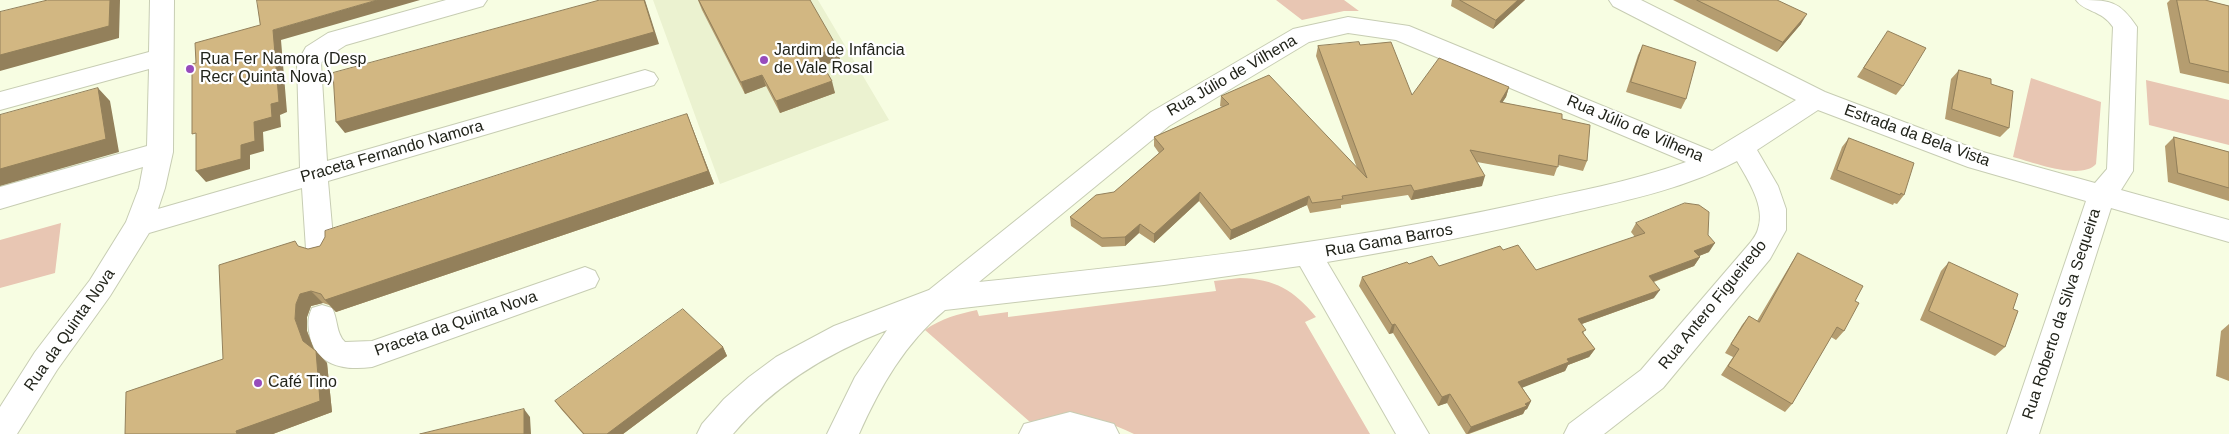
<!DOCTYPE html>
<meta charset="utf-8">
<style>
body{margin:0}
canvas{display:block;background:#f7fde2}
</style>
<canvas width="2229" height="434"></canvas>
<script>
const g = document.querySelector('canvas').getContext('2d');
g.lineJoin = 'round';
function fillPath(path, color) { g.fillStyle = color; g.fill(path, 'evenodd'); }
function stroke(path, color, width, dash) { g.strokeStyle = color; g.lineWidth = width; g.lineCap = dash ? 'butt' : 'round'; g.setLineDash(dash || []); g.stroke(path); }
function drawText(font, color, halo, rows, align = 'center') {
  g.font = font + ' Arial,sans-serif'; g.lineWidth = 4.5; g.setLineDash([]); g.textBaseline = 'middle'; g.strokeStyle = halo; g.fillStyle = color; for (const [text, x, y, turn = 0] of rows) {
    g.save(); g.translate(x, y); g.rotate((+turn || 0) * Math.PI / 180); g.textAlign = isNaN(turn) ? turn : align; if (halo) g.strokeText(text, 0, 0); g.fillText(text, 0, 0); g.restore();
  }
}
const built = new Path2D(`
 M653,0H818L889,120L720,184Z`);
const green = new Path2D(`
 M1276,0H1344L1359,11H1344L1302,20Z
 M2031,78L2101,102L2096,164C2081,181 2032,162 2013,157Z
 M2146,80L2229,100V145L2149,125Z
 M61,223L55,273L0,288V240Z
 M1240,278C1275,279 1294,290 1316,317L1305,322L1370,434H1134C1099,417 1068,411 1030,422L925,330C942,318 958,314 977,310L979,316L1008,312V317L1216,291L1214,281Z`);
const minor = new Path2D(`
 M150,0H174L173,152L165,188L158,209L300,168L297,63L306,47L328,33L446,0H487L483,6L346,45L324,59L321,63L327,161L645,70L654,73L658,79L654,85L328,181L334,249L330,257L320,260L310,257L306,249L302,188L149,233L110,296L57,370L17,434H0V407L35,352L90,280L126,222L139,188L143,167L0,209V187L147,146L149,69L0,110V92L149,52Z
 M1609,0H1641L1825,92L1983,152L2095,183L2107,169L2113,27C2102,10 2084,12 2076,0C2110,0 2119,0 2137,27L2133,171L2121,190L2229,220V242L2111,208L2039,434H2007L2086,201L1968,167L1818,110L1757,150L1778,186L1786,209V230L1770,259L1663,388L1604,434H1564L1569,424L1641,370L1750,243C1753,239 1757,234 1758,229C1766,207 1748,180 1737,161C1682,190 1620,202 1559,216C1482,234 1405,249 1327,262L1429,434H1396L1300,266L1164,285L945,310C905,343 880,387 859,434H827L855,377L887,330C828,353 774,385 733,434H697L702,424L724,399L749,377L776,357L834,326L929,290L1151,112L1293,29L1302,27L1348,17L1409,26L1712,151L1796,100L1613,6ZM1348,33L1396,40L1686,162C1631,182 1572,192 1514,205C1337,243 1158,263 979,282L1169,126L1309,42Z
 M585,267L595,271L599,279L595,287L372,367C343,371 313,365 309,331C308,322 308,317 312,308L322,305L332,308C338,319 336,334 345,342L372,341Z
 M1070,412L1114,424L1119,434H1019L1024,424Z`);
const wall = new Path2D(`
 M698,0L840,59L823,66L835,93L780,113L766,86L745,94L702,10Z
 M1452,0H1525L1493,29L1451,6Z
 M1673,0H1777L1801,24L1777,52Z
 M2170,0H2205L2229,6V84L2180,73L2167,3Z
 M1888,31L1903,86L1896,95L1857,77Z
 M1360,45L1412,95L1509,87L1506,97L1502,102L1562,119L1587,161L1583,171L1558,165L1554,176L1477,162L1482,186L1411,200L1408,195L1341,205V208L1310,213L1307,205L1230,240L1199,201L1154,243L1139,233L1125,246L1102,247L1071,226L1070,217L1114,192L1159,153L1154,146V137L1222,107L1220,106L1221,96L1357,168L1316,56L1318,46Z
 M1643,45L1686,99L1681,109L1626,92L1638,55Z
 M1959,70L2009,128L2000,137L1945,119L1951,79Z
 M687,114L714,184L336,312L329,305L323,303L311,306L307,317V331L314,350L327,363L332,412L273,434H125L223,359L300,247L308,249L320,246Z
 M2174,137L2229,152V201L2168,182L2165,146Z
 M1849,138L1904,195L1897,204L1894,203L1893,205L1830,179L1842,147Z
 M1636,223L1708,235L1709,252L1699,256L1700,257L1694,266L1654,282V298L1582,324L1584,334L1595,349L1589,357L1568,365L1565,371L1522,387L1531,401L1527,409L1525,410L1523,414L1469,434H1466L1447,403L1438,406L1393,333L1389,334L1359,286L1362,277L1409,264L1439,266L1503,250L1536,270L1635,237L1631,232Z
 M1798,253L1855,301L1844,331L1836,340L1831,337L1792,404L1785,412L1721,375L1733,357L1725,353L1742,325L1749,316L1757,321L1792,262Z
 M1949,262L2005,347L1995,356L1920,320L1941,271Z
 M2229,324V381L2216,376L2221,331Z
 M723,347L727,356L623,434H583L561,409L555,401Z`);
const shadedWall = new Path2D(`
 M110,0H120L119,38L0,71V55Z
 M377,0H420L281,40L287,112L280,115L281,127L263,132L264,151L250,155V169L206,182L196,171L241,145L254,122L273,30Z
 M644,0H645L659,44L345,133L336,122Z
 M1518,0H1525L1493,29L1496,20Z
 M1807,14L1801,24L1777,52L1783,42Z
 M837,47L840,59L820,67L817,55Z
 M762,75L766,86L745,94L741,82Z
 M832,81L835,93L780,113L776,101Z
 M1509,87L1506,97L1497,111L1500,102Z
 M98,88L110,101L119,152L0,186V169Z
 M687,114L714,184L336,312L325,300Z
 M1485,176L1482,186L1411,200L1414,191Z
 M1200,192L1199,201L1154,243V234Z
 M1309,196L1307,205L1230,240L1231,230Z
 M1140,224L1139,233L1125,246V237Z
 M1715,243L1709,252L1689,260L1694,251Z
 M1700,257L1694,266L1644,285L1649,276Z
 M1660,290L1654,298L1573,327L1578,319Z
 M311,291L323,303L311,306L307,317V331L315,352L303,341L295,319L296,304L300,294Z
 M1395,324L1393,333L1389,334L1392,325Z
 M723,347L727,356L623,434H607Z
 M1595,349L1589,357L1568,365L1565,371L1514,391L1518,382L1567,359Z
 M316,351L327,363L332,412L273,434H237L236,431Z
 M1450,394L1447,403L1438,406L1442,397Z
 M1531,401L1527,409L1525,410L1523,414L1467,434L1471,427Z
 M524,409L530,417L531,434H524Z`);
const building = new Path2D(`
 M48,0H110L109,26L0,55V12Z
 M257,0H377L273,30L279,102L271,104L272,117L254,122L255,141L241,145V159L196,171V133L192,134V64L196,63L195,43L260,25Z
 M600,0H644L654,32L336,122L333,73Z
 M699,0H810L837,47L817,55L832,81L776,101L762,75L741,82Z
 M1460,0H1518L1496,20Z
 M1697,0H1777L1807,14L1783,42Z
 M2177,0H2205L2229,6V72L2190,63Z
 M1888,31L1926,48L1903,86L1864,68Z
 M1359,42L1360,45L1391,42L1412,95L1439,58L1509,87L1500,102L1562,114V119L1590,125L1587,161L1559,155L1558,167L1470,150L1485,176L1414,191L1411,185L1342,196L1343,199L1312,203L1309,196L1231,230L1200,192L1154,234L1140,224L1125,237L1102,238L1070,217L1096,195L1114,192L1164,149L1154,137L1229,104L1221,96L1269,75L1367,178L1318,46Z
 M1643,45L1696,62L1686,99L1631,82Z
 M1959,70L1991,79V84L2013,91L2009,128L1952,109Z
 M98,88L106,139L0,169V115Z
 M687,114L708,171L325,300L321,294L311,291L300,294L296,304L295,319L303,341L316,351L320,401L236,431L237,434H125L126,392L223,359L219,265L295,241L298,246L308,249L320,246L325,237V231Z
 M2174,137L2229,152V188L2178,173Z
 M1849,138L1914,163L1904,195L1901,193L1900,195L1837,170Z
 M1685,203L1699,205L1709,212L1708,235L1715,243L1694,251L1700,257L1649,276L1660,290L1578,319L1586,330L1582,332L1595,349L1567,359L1569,362L1518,382L1531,401L1525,404L1527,406L1471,427L1450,394L1442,397L1395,324L1392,325L1362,277L1407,262L1409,264L1432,256L1439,266L1500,246L1503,250L1518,245L1536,270L1645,233L1636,223Z
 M1798,253L1863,286L1855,301L1859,303L1844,331L1837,327L1792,404L1728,366L1739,349L1731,344L1749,316L1759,322Z
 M1949,262L2018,294L2013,309L2018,311L2005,347L1929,311Z
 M683,309L723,347L607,434H584L555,401Z
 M524,409V434H420Z`);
const markers = [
 [764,60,5,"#974bbc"],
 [190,69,5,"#974bbc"],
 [258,383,5,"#974bbc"]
];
const poiNames = [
 ["Jardim de Infância",774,51],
 ["de Vale Rosal",774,69],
 ["Rua Fer Namora (Desp",200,60],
 ["Recr Quinta Nova)",200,78],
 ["Café Tino",268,383]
];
const streetNames = [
 ["Rua Júlio de Vilhena",1232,76,-30],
 ["Rua Júlio de Vilhena",1635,129,23],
 ["Estrada da Bela Vista",1917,136,20],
 ["Praceta Fernando Namora",392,152,-16],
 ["Rua Gama Barros",1389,241,-10],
 ["Rua Antero Figueiredo",1713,305,-51],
 ["Rua Roberto da Silva Sequeira",2062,314,-72],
 ["Praceta da Quinta Nova",456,324,-19],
 ["Rua da Quinta Nova",70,330,-55]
];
fillPath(built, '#ebf2d0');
fillPath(green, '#e8c6b3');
stroke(minor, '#c7cdb3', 2);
fillPath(minor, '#fff');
fillPath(wall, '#b59d70');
fillPath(shadedWall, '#93805b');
fillPath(building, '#d2b782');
stroke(building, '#93805b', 1);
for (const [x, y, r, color] of markers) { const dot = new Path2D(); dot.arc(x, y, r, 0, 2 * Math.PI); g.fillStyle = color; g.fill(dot); stroke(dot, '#fff', 2); }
drawText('16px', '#22241b', '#fff', poiNames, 'left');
drawText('16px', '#22241b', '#fff', streetNames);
</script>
